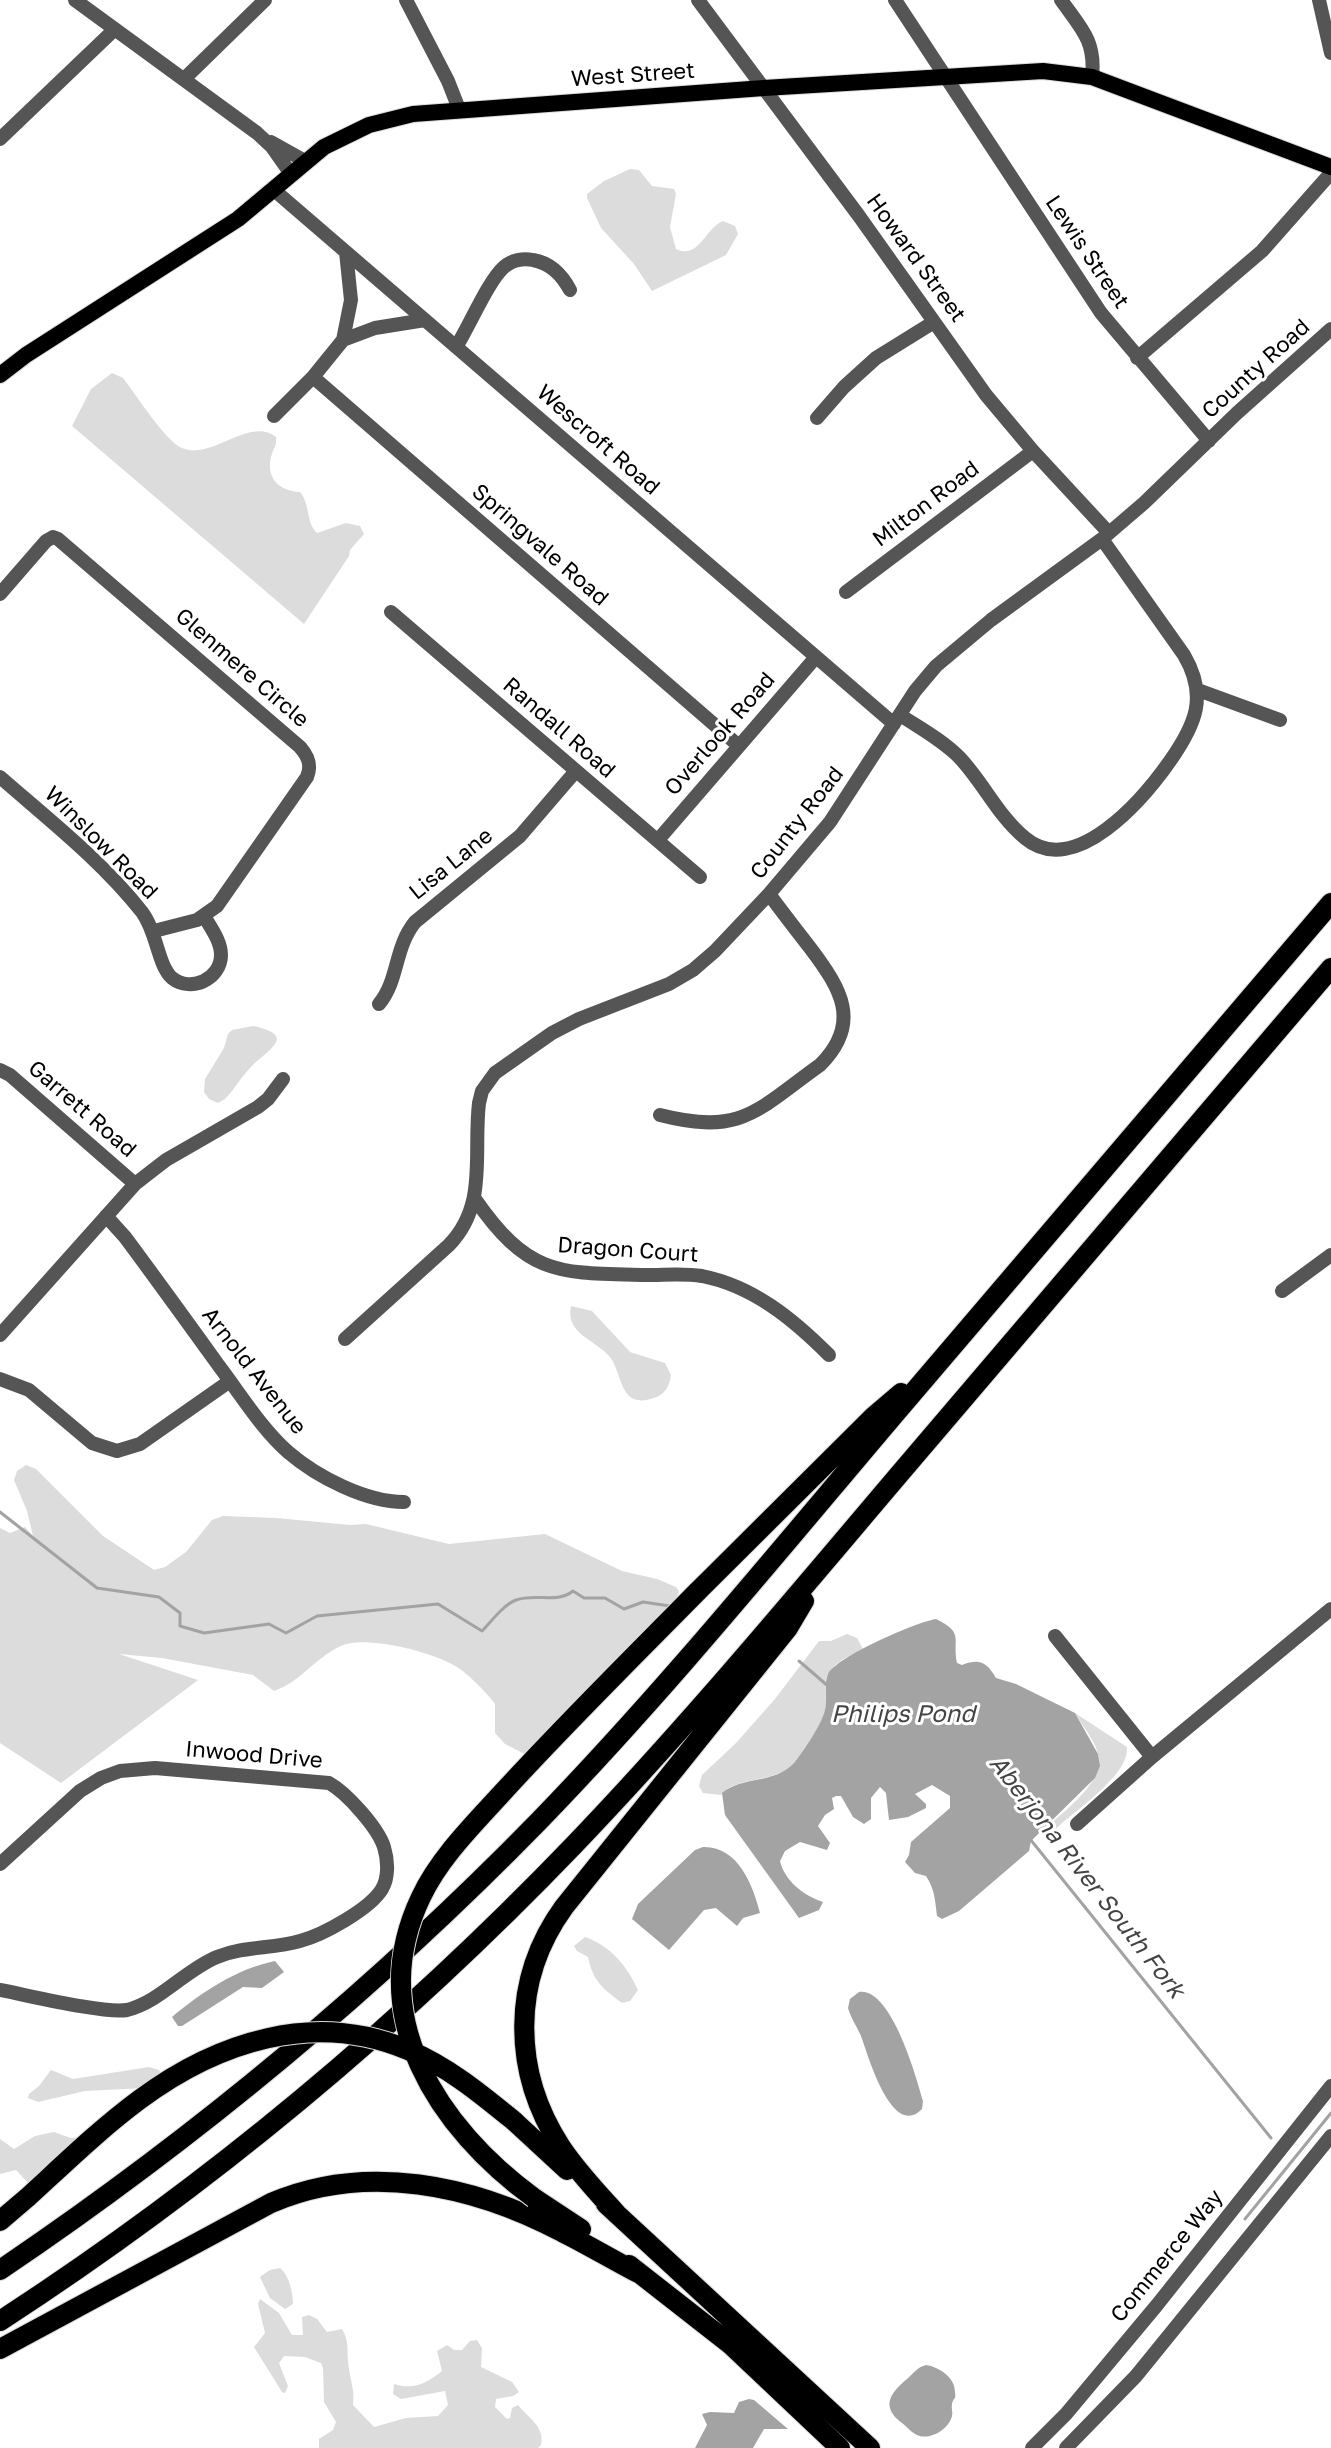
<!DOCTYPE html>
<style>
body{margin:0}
canvas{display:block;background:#fff}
</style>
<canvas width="1331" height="2448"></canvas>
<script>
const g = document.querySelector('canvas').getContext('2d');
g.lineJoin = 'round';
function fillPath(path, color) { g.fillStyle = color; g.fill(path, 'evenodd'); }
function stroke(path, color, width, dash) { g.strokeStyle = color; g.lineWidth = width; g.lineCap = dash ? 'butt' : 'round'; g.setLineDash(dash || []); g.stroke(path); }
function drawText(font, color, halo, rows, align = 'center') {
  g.font = font + ' "Golos Text",sans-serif'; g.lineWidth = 6; g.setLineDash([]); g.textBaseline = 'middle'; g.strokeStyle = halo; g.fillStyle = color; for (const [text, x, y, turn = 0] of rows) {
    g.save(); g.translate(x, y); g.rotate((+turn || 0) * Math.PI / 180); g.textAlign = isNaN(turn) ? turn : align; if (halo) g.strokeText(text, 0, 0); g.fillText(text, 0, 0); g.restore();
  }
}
const green = new Path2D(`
 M630,169L639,170L652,186L674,189L676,194L670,227L676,249C699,260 705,228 723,221L735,226L738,234L726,255L652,291L634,264L601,228L587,198V194L604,181Z
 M112,373L123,378C135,393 166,442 182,448C212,461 249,416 276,437C277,447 273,448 271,457C266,478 279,491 300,492C310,503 306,523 317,533L346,523L360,526L364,534L350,550L349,556L304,624L72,426L91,389Z
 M253,1026C298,1035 268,1050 253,1065C242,1075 235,1089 225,1099L218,1103L209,1099L204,1092L205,1079L224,1048L228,1034L232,1030Z
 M571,1306L592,1311L630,1352L665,1363L671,1375C669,1386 666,1394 654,1398C619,1410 623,1374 610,1357C596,1340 565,1334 571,1306Z
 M26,1465L36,1469L103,1536L154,1570L165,1567L186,1552L212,1520L223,1516L276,1518L350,1525L366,1524L449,1544L545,1534L622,1571L657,1579L676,1587L679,1591L677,1599L530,1757L505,1744L495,1733V1704C488,1694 470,1676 460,1669C438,1653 366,1634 341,1646C316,1657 299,1683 274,1691L253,1675L162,1658L119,1654L198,1680L61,1783L0,1743V1528L10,1533L25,1527L33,1536L27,1511L14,1480L17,1471Z
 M847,1634L857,1638L863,1649C847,1657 826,1665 825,1686C825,1694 827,1703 825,1711C822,1725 803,1753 793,1764C774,1784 734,1776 721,1795L703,1793L699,1786L702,1775L736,1743L775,1699L819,1641H831Z
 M1075,1713L1127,1747C1129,1775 1078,1808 1058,1827L1049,1832L1040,1833C1057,1817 1103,1784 1099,1759C1097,1742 1083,1727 1075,1713Z
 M585,1937C611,1946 627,1966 638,1990L630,2001L622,2003C602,1988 593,1981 588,1957L577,1951L574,1946Z
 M149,2067L159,2070L161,2073L146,2088L85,2091L38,2102L28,2098L29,2094L39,2086L51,2070L73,2079Z
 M54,2132L71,2138L89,2136L29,2184L16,2170L0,2174V2139L14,2149L35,2136Z
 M280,2268C289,2275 293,2292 293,2304L285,2309L270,2298L260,2277L270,2270Z
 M260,2299L279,2313L292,2335H303L302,2317L309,2315L317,2319L327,2332L342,2329C349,2341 347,2348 348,2361C349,2378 355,2387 353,2405L374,2427L406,2418L438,2416L448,2405L445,2391L401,2399L393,2394L394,2384C413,2390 426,2384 442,2371L437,2351L447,2345L454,2350H462L470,2341L477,2340L482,2348L481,2367L512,2382L519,2392L513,2396L496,2399L495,2407L507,2419L510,2418L512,2408L518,2405C529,2419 545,2426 541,2445L538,2448H319V2439L333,2430L336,2422L324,2402L323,2368L321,2363L305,2357L284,2356L279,2363L288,2386L285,2393L282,2392L254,2347L265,2333L258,2304Z`);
const water = new Path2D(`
 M936,1619C965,1633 952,1639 957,1663L962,1665C979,1658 987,1662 996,1678L1016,1684L1075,1713L1098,1754L1100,1766L1095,1778L1031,1841L1029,1851L959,1911L942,1919L937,1916C935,1900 935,1890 926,1876L915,1873L905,1862L909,1855L911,1842L950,1808V1796L932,1785L915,1794L926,1804V1808L908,1817L889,1820L886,1793L880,1787L871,1798V1819L864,1824L853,1817L841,1796H836L832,1798L834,1809L825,1815L818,1826L830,1843L827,1850L800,1842L785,1851L780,1861C784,1880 804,1896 823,1902L819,1910L799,1918L725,1815L722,1793C742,1776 775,1784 794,1763C803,1752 822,1724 825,1710C828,1698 823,1686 828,1674C836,1657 916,1622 936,1619Z
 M703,1847C738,1846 753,1885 760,1913L743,1918L737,1926L716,1908L704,1910L669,1950L632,1919L638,1904L695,1850Z
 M275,1961L284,1972L262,1988L243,1987L182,2026H178L172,2017C202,1992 236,1969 275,1961Z
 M859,1992C891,1987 916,2076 923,2101L922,2109C892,2140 868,2055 861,2036C857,2027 851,2018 848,2008L850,1999Z
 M926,2365C939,2367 955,2377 955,2392C956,2401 954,2396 952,2404C951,2408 953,2412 952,2416C949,2429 930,2441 917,2435C912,2433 907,2427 902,2423C881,2407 889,2394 907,2379C914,2373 916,2368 926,2365Z
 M749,2399L754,2400L788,2429H764L753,2448H695L707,2425L702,2414L710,2412L734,2413L739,2402Z`);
const stream = new Path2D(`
 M0,1512L97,1588L159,1597L180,1613V1626L204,1633L269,1624L286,1633L317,1616L438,1604L482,1631C491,1622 503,1605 516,1600C536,1593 557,1604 573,1591L584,1598H605L624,1609L643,1602L670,1606
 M799,1661L828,1686
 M1030,1839L1271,2138
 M1245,2219L1331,2113`);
const minor = new Path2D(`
 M75,0L257,133L272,147L291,174
 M406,0L448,81L459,109
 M698,0L859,216L986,395L1033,451L1109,533
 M895,0L1101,313L1209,441
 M1061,0C1081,28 1096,41 1092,77
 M1319,0L1331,53
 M185,78L265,0
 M0,139L115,29
 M271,142L305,161
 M274,190L894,724
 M343,340L351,300L346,252
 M456,347C469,327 488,281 504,267C512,260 523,258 533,260C551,263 562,275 570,290
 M1137,358L1262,251L1331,173
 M313,377L739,746
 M274,416L313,377L343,340L375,328L425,320
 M817,418L844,387L876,358L934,322
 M846,592L1033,451
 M0,594L46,541L53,537L58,539L300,747C308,756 312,765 307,777L217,906L197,920L154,931
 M391,612L700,877
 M1198,690L1280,720
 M900,715C920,728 942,740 959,757C983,782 998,816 1025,838C1075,880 1144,798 1170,761C1196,724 1208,696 1184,655L1102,539
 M0,777C48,819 102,861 142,912C157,932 158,966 172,978C191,993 221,979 221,955C221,941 211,928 204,916
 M658,840L816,657
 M379,1004C399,980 394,948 415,922L520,836L575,772
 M0,1070L10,1075L135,1184
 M660,1115C742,1136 757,1110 820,1065C862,1023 841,989 811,949C797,931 783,913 769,894
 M475,1199C529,1277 559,1273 647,1275C665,1275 684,1273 702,1276C753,1286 793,1319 829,1355
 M106,1216L125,1237C157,1280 188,1323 219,1366C241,1395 261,1428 288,1452C317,1477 366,1502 404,1502
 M1282,1291L1331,1255
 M0,1335L135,1184L166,1160L258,1107L268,1099L283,1079
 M345,1339L449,1245C488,1205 473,1154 479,1103L482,1091L495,1073L552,1033L579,1019L669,984L693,970L715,951L769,894L830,822L915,691L936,666L991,620L1102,539L1144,503L1237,413L1331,329
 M0,1379L29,1390L92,1443L117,1451L140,1444L230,1381
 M1055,1636L1152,1757
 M1077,1824L1152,1757L1331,1609
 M0,1864L80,1791L101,1778L120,1771L155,1768L329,1783C347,1793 378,1828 384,1847C388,1860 389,1877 382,1889C370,1909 323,1935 300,1941C272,1949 244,1946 217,1957C185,1970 160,2002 127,2010C105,2014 27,1995 0,1990
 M1032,2448L1066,2414L1157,2305L1331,2086
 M1066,2448L1136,2376L1331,2136`);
const major = new Path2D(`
 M0,375L26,355L238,219L324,147L369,125L413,114L764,88L1043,71L1092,77L1331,167`);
const highway = new Path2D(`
 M697,1592L874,1416L901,1393
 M514,2121L567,2170
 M534,2198L581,2229
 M606,2204L870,2448
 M616,2213C597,2192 577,2171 561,2147C512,2072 511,1980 564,1907L788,1628L804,1601
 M0,2221L28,2197
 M629,2265L730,2344L840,2448
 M0,2270C194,2139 375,1989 539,1821C666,1690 782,1547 900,1408C1044,1240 1187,1071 1331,903
 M0,2321C208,2186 402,2024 574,1845C689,1725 795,1597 902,1471C1045,1303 1188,1136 1331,968
 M0,2349L271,2203C366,2162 473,2185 562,2232C588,2245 613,2260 638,2273`);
const highwayBridge = new Path2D(`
 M28,2197C64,2164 100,2129 139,2100C217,2042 314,2010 408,2050C447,2066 481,2094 514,2121
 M534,2198C438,2128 364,2016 421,1897C440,1857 474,1824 503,1792C566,1723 632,1658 697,1592`);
const streetNames = [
 ["West Street",633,75,-4],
 ["Lewis Street",1087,252,56],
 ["Howard Street",916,258,54],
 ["County Road",1256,369,-42],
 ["Wescroft Road",598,440,41],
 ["Milton Road",926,504,-37],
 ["Springvale Road",540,545,41],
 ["Glenmere Circle",242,668,41],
 ["Randall Road",559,728,41],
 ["Overlook Road",720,734,-49],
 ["County Road",797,823,-52],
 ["Winslow Road",101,843,45],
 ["Lisa Lane",451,864,-39],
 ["Garrett Road",82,1109,41],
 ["Dragon Court",628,1250,4],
 ["Arnold Avenue",254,1371,52],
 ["Inwood Drive",254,1755,5],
 ["Commerce Way",1167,2256,-51]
];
const waterNames = [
 ["Philips Pond",903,1714],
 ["Aberjona River South Fork",1087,1877,52]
];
fillPath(green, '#dcdcdc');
fillPath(water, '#a3a3a3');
stroke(stream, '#a3a3a3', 3);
stroke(major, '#dbdbdb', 18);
stroke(highway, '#dbdbdb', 22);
stroke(minor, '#555', 14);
stroke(major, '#000', 16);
stroke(highway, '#000', 20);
stroke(highwayBridge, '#dbdbdb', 22, []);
stroke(highwayBridge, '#000', 20);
drawText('22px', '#000', '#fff', streetNames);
drawText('italic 24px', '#444', '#fff', waterNames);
</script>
